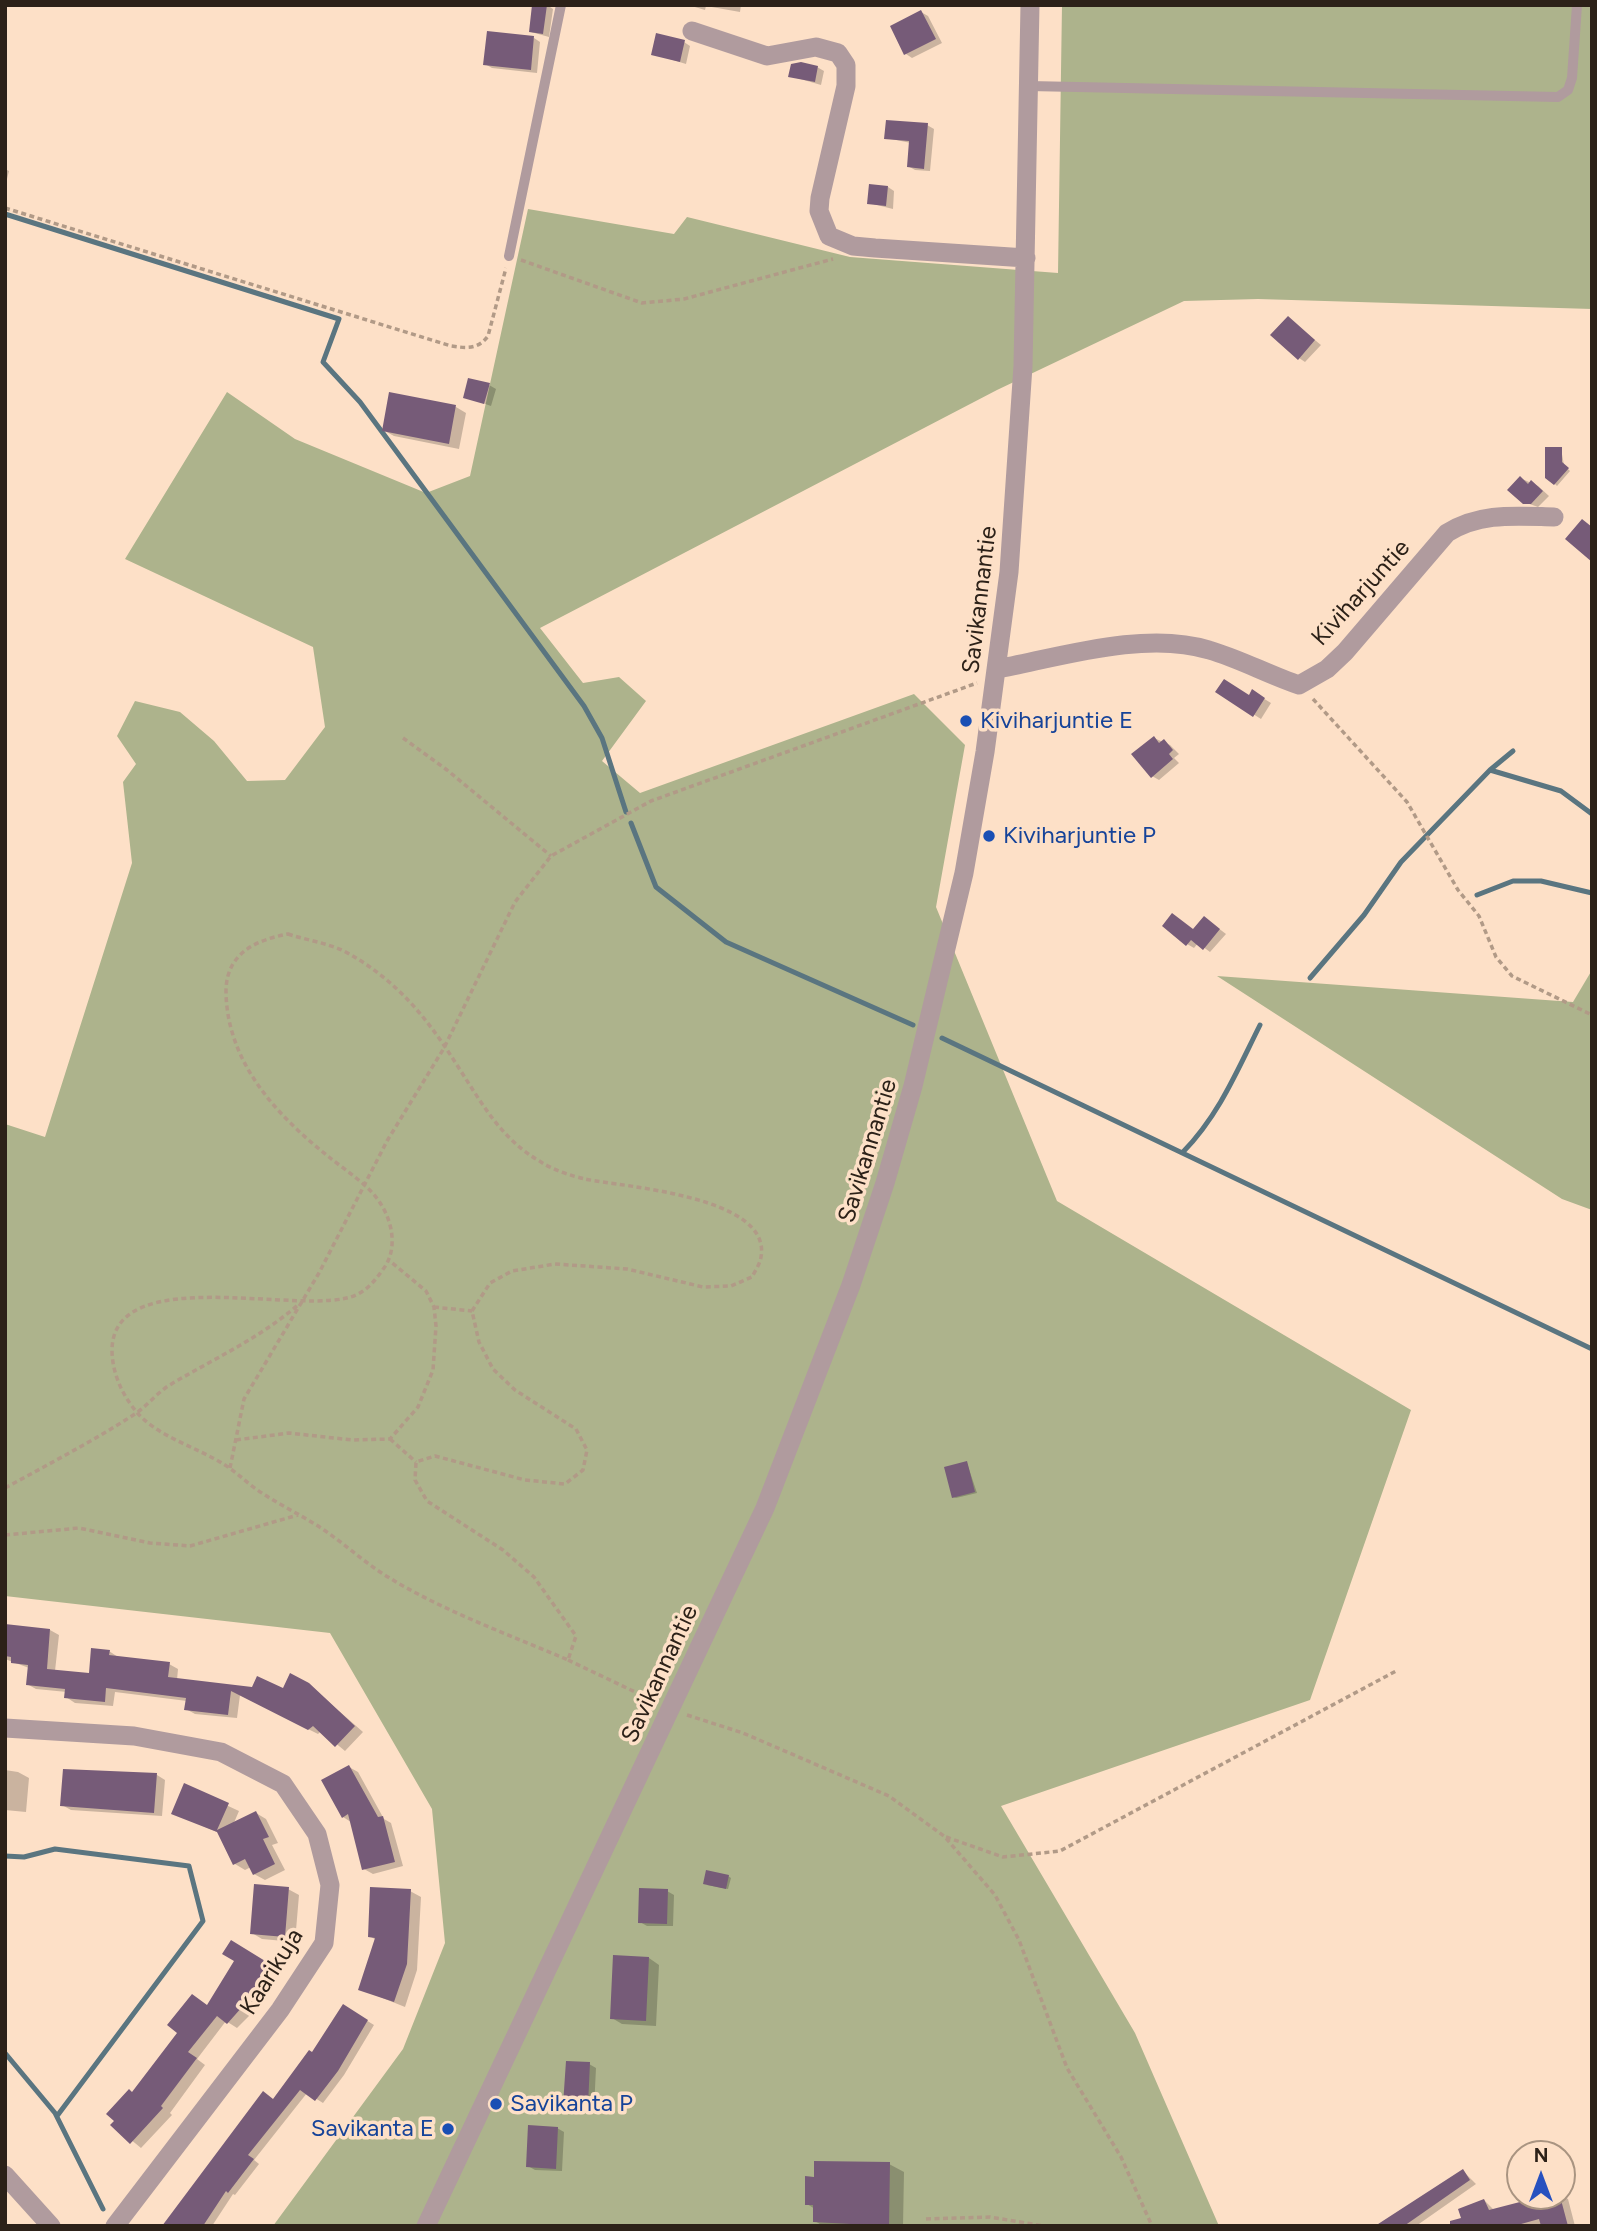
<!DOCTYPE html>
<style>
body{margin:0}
#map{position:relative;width:1597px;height:2231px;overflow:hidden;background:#fde0c7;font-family:Figtree,sans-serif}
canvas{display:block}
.frame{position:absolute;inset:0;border:7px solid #2c2118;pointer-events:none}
.north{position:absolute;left:1506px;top:2140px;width:70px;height:70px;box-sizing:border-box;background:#fde0c7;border:2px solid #a99481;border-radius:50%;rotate:0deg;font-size:19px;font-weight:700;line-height:28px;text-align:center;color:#2c2118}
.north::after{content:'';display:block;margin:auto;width:24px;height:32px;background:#2751bf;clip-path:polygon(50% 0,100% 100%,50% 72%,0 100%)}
</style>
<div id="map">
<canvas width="1597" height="2231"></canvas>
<div class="frame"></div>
<div class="north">N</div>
</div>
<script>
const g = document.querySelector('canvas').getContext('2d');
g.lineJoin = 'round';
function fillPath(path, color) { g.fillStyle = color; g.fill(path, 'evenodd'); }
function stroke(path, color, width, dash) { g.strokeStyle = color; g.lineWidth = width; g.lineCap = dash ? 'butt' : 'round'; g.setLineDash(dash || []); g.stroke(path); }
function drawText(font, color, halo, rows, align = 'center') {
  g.font = font + ' Figtree,sans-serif'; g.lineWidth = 7; g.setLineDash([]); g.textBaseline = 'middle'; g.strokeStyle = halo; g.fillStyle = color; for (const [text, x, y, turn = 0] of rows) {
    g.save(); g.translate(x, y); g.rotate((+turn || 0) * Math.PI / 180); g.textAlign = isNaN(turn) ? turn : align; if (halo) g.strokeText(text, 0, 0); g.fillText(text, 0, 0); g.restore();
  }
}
const forest = new Path2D(`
 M1062,5H1592V309L1258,299L1184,301L997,390L540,628L583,683L619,677L646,701L602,761L640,793L914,694L965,745L936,907L1057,1201L1411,1410L1310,1700L1001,1806L1135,2033L1219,2226H273L403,2049L445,1943L432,1809L330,1633L5,1596V1124L45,1137L132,863L123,782L136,764L117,736L135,701L180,712L214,741L247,781L285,780L325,727L313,647L125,559L227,392L295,439L426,493L470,476L528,209L674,234L687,217L850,257L1058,273Z
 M1592,970V1210L1562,1199L1217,976L1573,1002Z`);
const shadow = new Path2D(`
 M547,5L553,9L549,37L531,32Z
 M688,5H741L740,12L706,6L705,10Z
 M921,12L928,16L942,43L912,58L906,54Z
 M534,38L540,42L537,73L492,68L485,64Z
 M684,42L690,46L686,64L653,54Z
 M817,67L824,71L821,85L790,76Z
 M927,125L934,129L930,171L915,170L908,166L911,143L886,138Z
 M5,169L9,171L5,187Z
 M888,187L894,191L893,209L869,203Z
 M1288,318L1321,345L1305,362L1299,358Z
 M489,385L496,389L491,406L465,397Z
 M391,394L456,407L466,413L459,449L394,436L383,430Z
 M1561,449L1564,465L1570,471L1557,486L1555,484Z
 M1520,478L1538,486L1549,496L1538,507L1524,502Z
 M1218,692L1250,697L1253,692L1271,703L1261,719Z
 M1154,738L1170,745L1179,754L1174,758L1179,763L1159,780L1152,776Z
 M1205,918L1226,934L1210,952L1198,943L1194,948L1187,944Z
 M967,1463L977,1493L956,1498L953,1497Z
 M5,1626L50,1630L59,1635L55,1671L90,1674L109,1651L118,1657L169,1664L178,1669L177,1680L283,1691L308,1684L363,1732L345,1751L321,1731L318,1734L240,1695L237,1718L195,1714L186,1709L187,1701L115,1692L113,1706L75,1703L66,1697L67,1692L36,1689L27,1684L29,1668L5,1659Z
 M349,1767L358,1772L384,1819L391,1823L403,1866L373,1874L364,1869L351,1822L343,1817Z
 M5,1770L18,1772L29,1778L26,1812L5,1810Z
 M157,1775L165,1780L162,1816L71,1810L62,1805Z
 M185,1786L239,1811L233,1825L256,1813L266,1819L278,1843L272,1845L285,1870L265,1880L254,1874L251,1867L245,1870L235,1864L219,1833L173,1813Z
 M728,1876L731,1878L728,1889L707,1885Z
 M288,1889L299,1895L295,1942L262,1939L252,1933Z
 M410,1891L421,1897L417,1970L405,2007L360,1989L376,1940L370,1936Z
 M667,1891L674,1895L673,1926H647L640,1922Z
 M232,1942L278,1970L253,2012L237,2028L226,2021L197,2059L205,2065L170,2113L172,2115L141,2148L113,2125L133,2094L208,2006L236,1961Z
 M649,1958L659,1965L656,2026L622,2024L612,2018Z
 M343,2006L374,2025L344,2075L323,2103L307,2093L254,2160L259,2164L235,2195L233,2194L212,2226H164L313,2054Z
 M589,2064L596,2068L594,2109L572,2107L565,2104Z
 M557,2128L564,2132L562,2171L535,2170L528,2166Z
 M889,2164L904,2172L903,2226H823L815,2221V2209L807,2204Z
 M1463,2171L1476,2184L1416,2226H1392Z
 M1562,2195L1568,2199L1575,2226H1466L1484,2200L1495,2211Z`);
const stream = new Path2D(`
 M5,214L339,319L323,362L360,402L584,706L602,738L626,812
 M1490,770L1561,791L1592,814
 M631,823L656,887L726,942L913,1025
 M1477,895L1513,881H1541L1592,893
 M1310,978L1364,915L1401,862L1490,770L1513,751
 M942,1038L1592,1349
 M1183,1152C1219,1115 1237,1071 1260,1025
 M5,1856L24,1857L55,1849L189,1866L203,1921L57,2116
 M5,2053L55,2113L103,2209`);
const building = new Path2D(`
 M532,5H547L543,34L529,32Z
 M921,10L936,39L904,55L890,26Z
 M487,31L534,36L531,70L483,65Z
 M656,33L685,40L680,62L651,55Z
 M801,62L818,66L815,82L788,77L791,64Z
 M886,120L928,123L924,169L907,167L909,141L884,139Z
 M869,184L888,186L886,206L867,204Z
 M1288,316L1315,340L1298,360L1270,335Z
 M468,378L490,383L484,404L463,398Z
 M389,392L456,405L449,444L382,431Z
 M1545,447H1562V462L1569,468L1554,485L1545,478Z
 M1520,476L1528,484L1531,480L1543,491L1531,504H1523L1507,490Z
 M1582,519L1592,527V562L1565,539Z
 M1224,679L1249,695L1252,689L1265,698L1253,717L1215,692Z
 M1154,736L1159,743L1164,739L1173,750L1169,754L1173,759L1151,778L1131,754Z
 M1172,913L1193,929L1204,916L1220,929L1203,950L1191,940L1186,946L1162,926Z
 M967,1461L975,1492L952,1498L944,1467Z
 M5,1624L50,1629L47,1669L89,1673L91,1648L110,1650L109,1655L170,1662L168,1677L252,1687L257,1676L283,1688L290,1673L309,1683L355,1726L335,1747L313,1726L308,1730L231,1691L228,1715L184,1710L186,1698L106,1688L105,1702L64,1698L65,1689L26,1685L28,1665L11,1663V1657L5,1656Z
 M349,1765L378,1817L383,1816L395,1862L362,1870L348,1814L342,1818L321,1780Z
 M63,1769L157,1773L154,1813L60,1806Z
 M184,1783L229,1803L217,1830L256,1811L269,1837L263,1839L275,1864L253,1875L245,1859L233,1865L217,1832L171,1814Z
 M706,1870L729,1875L726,1889L703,1884Z
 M254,1884L289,1887L285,1937L250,1934Z
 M370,1887L411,1889L407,1964L394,2002L358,1990L375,1938L368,1937Z
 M639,1888L668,1889L667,1924L638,1923Z
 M231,1940L270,1964L243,2006L227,2024L217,2016L188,2052L197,2058L161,2106L163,2108L130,2144L110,2125L114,2121L106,2114L129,2089L132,2092L177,2033L167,2025L192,1994L207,2005L234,1961L222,1954Z
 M613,1955L649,1957L646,2021L610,2019Z
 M343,2004L368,2020L338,2071L315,2101L300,2090L248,2155L254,2159L228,2193L226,2191L203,2226H162L263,2091L273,2099L309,2050L312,2052Z
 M566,2061L590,2062L588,2106L563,2105Z
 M528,2125L558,2127L556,2169L526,2167Z
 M814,2161L890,2162L889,2226L813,2222V2205H805V2176L814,2177Z
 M1463,2169L1470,2180L1404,2226H1375Z
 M1543,2196H1560L1568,2226H1541L1539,2219L1514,2226H1450V2221L1461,2218L1458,2209L1484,2199L1489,2210Z`);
const path = new Path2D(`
 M5,208L451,346C466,348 478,350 488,336L506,268
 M521,260L642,303L684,299L833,259
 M1313,699L1407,802L1458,890L1479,916L1496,957L1512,976L1592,1015
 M403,738L447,770L551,856
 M288,934C306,940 327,943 344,951C394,978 425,1015 455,1062C480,1100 500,1139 541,1162C553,1170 572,1176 585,1179C624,1187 772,1196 761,1257C760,1264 755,1271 752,1277L731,1286L703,1287L627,1269L555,1264L512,1271L490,1283L472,1311L479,1342L493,1369L515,1390L576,1429L587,1450L583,1470L565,1484L525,1480L435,1456L416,1462L415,1480L427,1501L503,1550L534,1577L576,1636L568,1660C508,1634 443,1611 388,1577C365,1563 346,1545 324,1530C302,1515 277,1504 256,1489C245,1481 236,1472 225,1465C197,1447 155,1436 135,1410C121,1393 112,1371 112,1350C113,1260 306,1318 356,1295C369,1289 376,1279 384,1268C397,1250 393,1224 382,1206C371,1186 346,1171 329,1157C276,1115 226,1061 226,990C227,953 256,940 288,934Z
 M434,1307L472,1311
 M390,1439L416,1462
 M236,1440L289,1433L352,1440L390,1439L418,1407L433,1370L436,1326L434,1307L426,1291L390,1261
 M230,1468L244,1399L319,1273L387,1141L444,1048L515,902L551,856L651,801L977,683
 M5,1488C49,1464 93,1441 135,1414C147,1406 156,1394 168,1386C213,1359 259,1339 299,1304
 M5,1535L79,1528L150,1543L190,1546L298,1515
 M568,1660L654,1701
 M687,1715L743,1733L889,1796L944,1836L995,1895L1019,1940L1067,2068L1121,2157L1152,2226
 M946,1837L1003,1857L1060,1851L1396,1671
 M926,2219L990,2217L1044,2226`);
const service = new Path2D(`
 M1029,86L1558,97L1568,90L1572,78L1577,5
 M509,256L561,5`);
const minor = new Path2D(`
 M692,31L767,56L816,47L838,53L846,65V86L820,198L819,211L829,236L853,246L875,248L1026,258
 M997,669C1060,657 1146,630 1209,650C1240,659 1269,675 1299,685L1327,669L1345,652L1447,533C1480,512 1516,516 1554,517
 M5,1728L134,1736L221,1752L283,1784L317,1834L330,1885L324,1943L280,2010L115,2226
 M5,2175L51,2226
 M426,2226L765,1508L851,1285L885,1183L913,1086L964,873L985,752L1009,572L1023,366L1030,5`);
const markers = [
 [966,721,7,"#1a4fb4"],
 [989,836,7,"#1a4fb4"],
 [496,2104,7,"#1a4fb4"],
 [448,2129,7,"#1a4fb4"]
];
const streetNames = [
 ["Kiviharjuntie",1361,593,-48],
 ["Savikannantie",980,600,-83],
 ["Savikannantie",868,1151,-73],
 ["Savikannantie",660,1674,-65],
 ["Kaarikuja",272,1972,-58]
];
const transitNames = [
 ["Kiviharjuntie E",980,721],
 ["Kiviharjuntie P",1003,836],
 ["Savikanta P",510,2104],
 ["Savikanta E",434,2129,"right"]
];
fillPath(forest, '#adb38c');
fillPath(shadow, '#0003');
stroke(stream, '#5a7580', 5);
fillPath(building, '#765b78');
stroke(path, '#b19a87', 3.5, [5, 3.5]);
stroke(service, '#b09b9e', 10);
stroke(minor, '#b09b9e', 19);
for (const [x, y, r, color] of markers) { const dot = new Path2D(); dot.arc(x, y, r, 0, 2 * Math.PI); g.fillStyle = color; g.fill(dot); stroke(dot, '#fde0c7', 2.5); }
drawText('24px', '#2c2118', '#fde0c7', streetNames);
drawText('24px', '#164399', '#fde0c7', transitNames, 'left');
</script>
